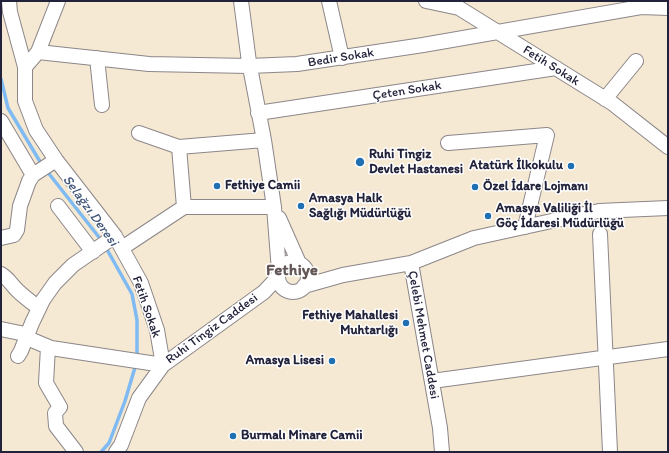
<!DOCTYPE html>
<meta charset="utf-8">
<style>
body{margin:0}
#map{position:relative;width:669px;height:453px;overflow:hidden;background:#f5e9d4;font-family:Itim,sans-serif}
canvas{display:block}
.frame{position:absolute;inset:0;border:2px solid #22223b;pointer-events:none}
</style>
<div id="map">
<canvas width="669" height="453"></canvas>
<div class="frame"></div>
</div>
<script>
const g = document.querySelector('canvas').getContext('2d');
g.lineJoin = 'round';
function stroke(path, color, width, dash) { g.strokeStyle = color; g.lineWidth = width; g.lineCap = dash ? 'butt' : 'round'; g.setLineDash(dash || []); g.stroke(path); }
function drawText(font, color, halo, rows, align = 'center') {
  g.font = font + ' Itim,sans-serif'; g.lineWidth = 3; g.setLineDash([]); g.textBaseline = 'middle'; g.strokeStyle = halo; g.fillStyle = color; for (const [text, x, y, turn = 0] of rows) {
    g.save(); g.translate(x, y); g.rotate((+turn || 0) * Math.PI / 180); g.textAlign = isNaN(turn) ? turn : align; if (halo) g.strokeText(text, 0, 0); g.fillText(text, 0, 0); g.restore();
  }
}
const stream = new Path2D(`
 M1,79L8,108L42,165
 M46,170L102,241
 M105,246L132,294L137,320V358
 M101,452L109,443L125,401L136,364`);
const minor = new Path2D(`
 M9,1L10,12L25,67
 M241,1L249,62L264,140L274,207L279,271
 M329,1L342,58
 M426,1L459,8L612,103L668,147
 M641,1V7L668,8
 M38,52L149,64L249,66L297,64L423,45L641,7
 M97,58L102,105
 M605,99L636,61
 M258,113L556,68
 M1,121L33,175
 M139,133L179,147L264,140
 M448,143L547,135L525,227
 M179,147L184,207
 M58,206L93,252
 M279,218L299,263
 M600,234L610,452
 M1,238L14,235L17,230L20,206L29,181L33,175L56,160
 M122,248L184,207H274
 M278 277a15 15 0 1 1 30 0a15 15 0 1 1-30 0Z
 M411,263L440,428L442,452
 M1,274C8,278 11,284 17,290C24,297 31,302 39,308
 M304,286L343,275L411,263L474,238L579,215L599,211L668,208
 M1,329L25,334L27,338L51,348L163,365L157,330L141,283L115,236L56,160L36,130L25,101V67L38,52L58,1
 M48,347L46,383L60,407L55,413L56,426L76,452
 M18,356L21,351L32,323L43,300L55,283L73,265L115,236
 M432,381L668,349
 M116,452L121,445L139,398L163,365L246,305L264,292L278,277`);
const markers = [
 [360,162,5,"#1f6fb2"],
 [571,166,4,"#1f6fb2"],
 [217,186,4,"#1f6fb2"],
 [475,187,4,"#1f6fb2"],
 [301,206,4,"#1f6fb2"],
 [488,216,4,"#1f6fb2"],
 [406,323,4,"#1f6fb2"],
 [332,361,4,"#1f6fb2"],
 [233,436,4,"#1f6fb2"]
];
const streetNames = [
 ["Bedir Sokak",341,58,-9],
 ["Fetih Sokak",551,66,32],
 ["Çeten Sokak",407,91,-9],
 ["Fetih Sokak",146,307,71],
 ["Ruhi Tingiz Caddesi",212,329,-36],
 ["Çelebi Mehmet Caddesi",423,335,80]
];
const poiNames = [
 ["Ruhi Tingiz",369,155],
 ["Devlet Hastanesi",369,170],
 ["Atatürk İlkokulu",563,166,"right"],
 ["Fethiye Camii",225,186],
 ["Özel İdare Lojmanı",483,187],
 ["Amasya Halk",309,199],
 ["Sağlığı Müdürlüğü",309,214],
 ["Amasya Valiliği İl",496,209],
 ["Göç İdaresi Müdürlüğü",496,224],
 ["Fethiye Mahallesi",398,316,"right"],
 ["Muhtarlığı",398,331,"right"],
 ["Amasya Lisesi",324,361,"right"],
 ["Burmalı Minare Camii",241,436]
];
const waterNames = [
 ["Selağzı Deresi",90,211,54]
];
const districtNames = [
 ["Fethiye",292,271]
];
stroke(stream, '#7fbbf2', 3.5);
stroke(minor, '#8c8688', 16);
stroke(minor, '#fff', 14);
for (const [x, y, r, color] of markers) { const dot = new Path2D(); dot.arc(x, y, r, 0, 2 * Math.PI); g.fillStyle = color; g.fill(dot); stroke(dot, '#fff', 1.5); }
drawText('13px', '#22223b', '#fff', streetNames);
drawText('bold 13px', '#22223b', '#fff', poiNames, 'left');
drawText('italic 14px', '#43587b', '#fff', waterNames);
drawText('bold 17px', '#645758', '#fff', districtNames);
</script>
